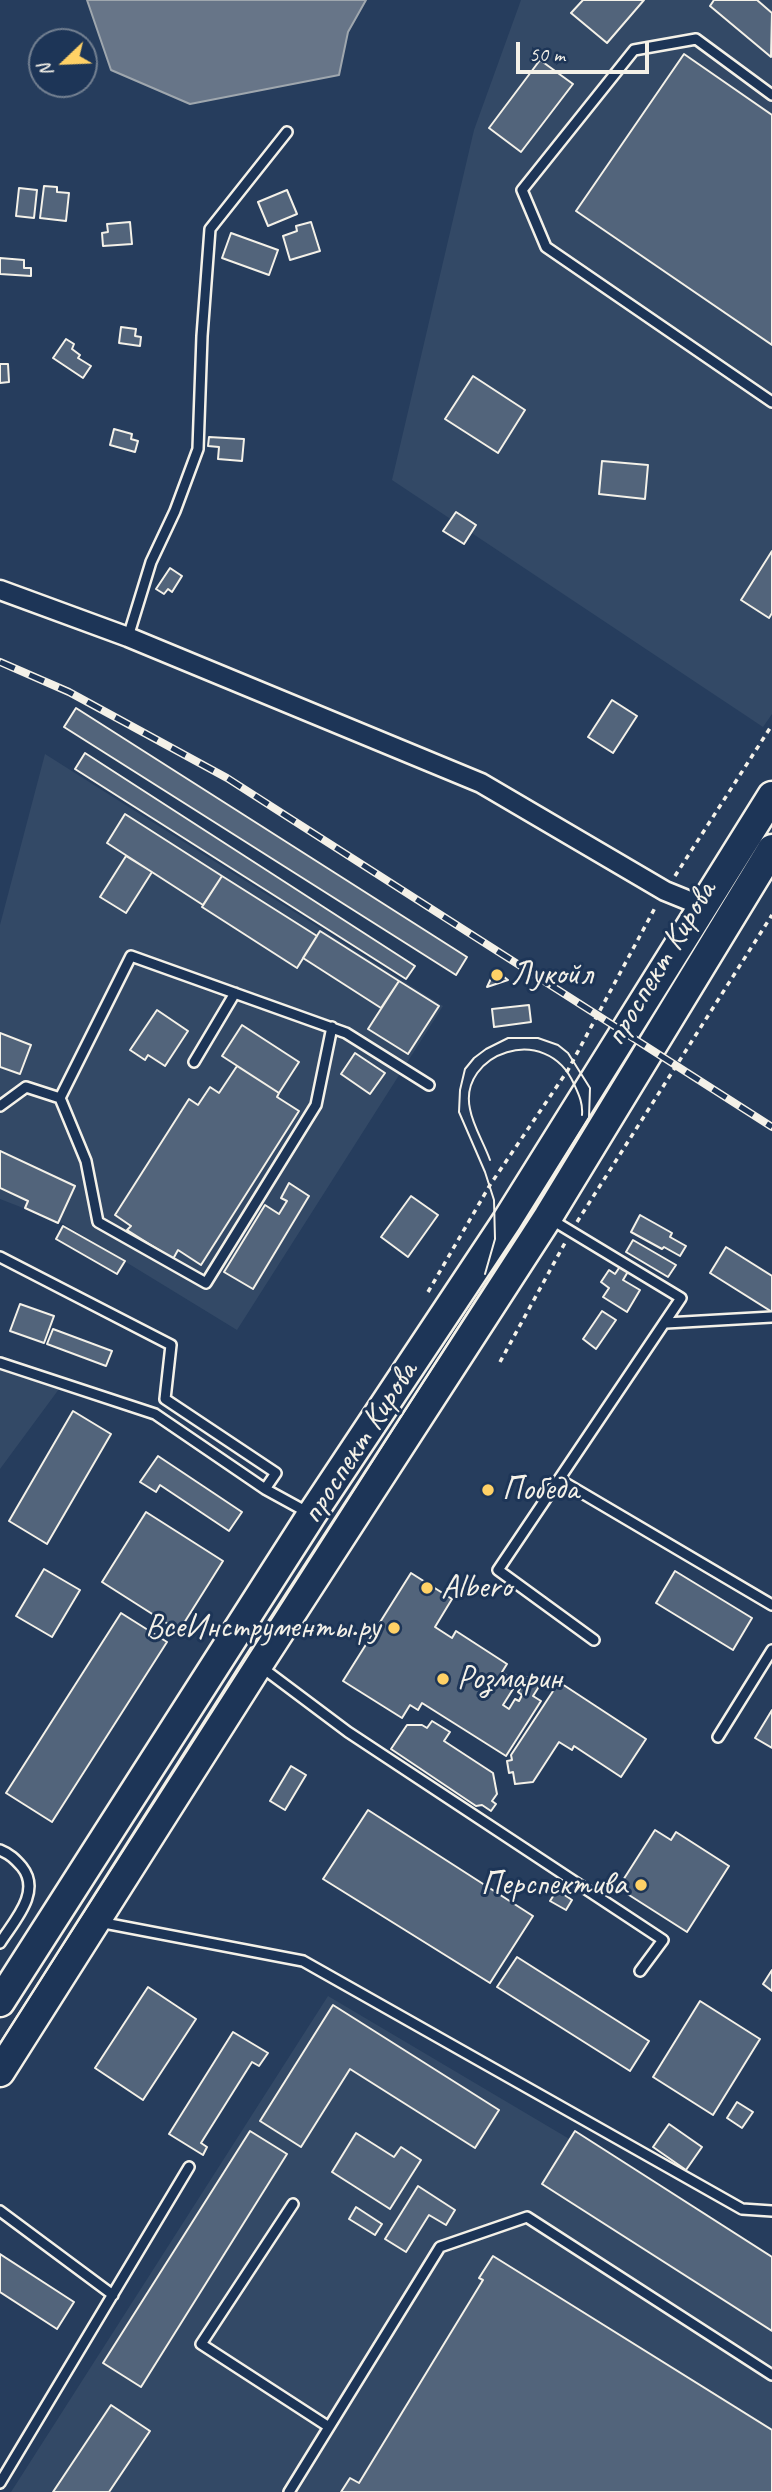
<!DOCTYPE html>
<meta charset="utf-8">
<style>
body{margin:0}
#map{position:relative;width:772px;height:2492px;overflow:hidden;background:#263d5d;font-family:Caveat,sans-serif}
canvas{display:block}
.north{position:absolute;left:28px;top:28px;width:70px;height:70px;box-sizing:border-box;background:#1d3557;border:2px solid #738091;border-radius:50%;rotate:247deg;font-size:19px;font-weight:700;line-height:28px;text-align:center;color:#f4f1e8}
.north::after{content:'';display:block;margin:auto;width:24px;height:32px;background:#ffd166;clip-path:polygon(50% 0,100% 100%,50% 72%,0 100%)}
.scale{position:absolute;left:516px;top:42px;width:133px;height:32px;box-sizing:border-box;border:4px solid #f4f1e8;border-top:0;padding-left:9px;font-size:21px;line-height:24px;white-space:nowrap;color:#f4f1e8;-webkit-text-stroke:5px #1d3557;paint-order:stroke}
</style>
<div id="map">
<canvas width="772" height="2492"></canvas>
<div class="north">N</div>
<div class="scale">50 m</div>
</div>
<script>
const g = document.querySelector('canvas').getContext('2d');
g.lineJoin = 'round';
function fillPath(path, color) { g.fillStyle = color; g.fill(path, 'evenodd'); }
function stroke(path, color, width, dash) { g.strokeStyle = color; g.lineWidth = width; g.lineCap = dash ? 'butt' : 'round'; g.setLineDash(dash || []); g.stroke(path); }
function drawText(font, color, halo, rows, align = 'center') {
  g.font = font + ' Caveat,sans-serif'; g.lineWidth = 6; g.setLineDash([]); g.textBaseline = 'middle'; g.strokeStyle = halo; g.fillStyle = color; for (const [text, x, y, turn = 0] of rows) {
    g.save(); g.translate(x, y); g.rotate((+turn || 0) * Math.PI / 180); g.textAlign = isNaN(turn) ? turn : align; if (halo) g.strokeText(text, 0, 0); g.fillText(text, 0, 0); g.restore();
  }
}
const built = new Path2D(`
 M521,0H772V714L763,727L392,480L474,130Z
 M45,754L443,1006L237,1330L62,1223L0,1199V925Z
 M0,1364L59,1389L0,1469Z
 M328,1996L772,2259V2492H11Z`);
const water = new Path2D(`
 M87,0H366L348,32L339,75L190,104L111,70Z`);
const building = new Path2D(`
 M583,0H644L607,43L571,13Z
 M714,0H757L772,13L771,57L710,6Z
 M684,54L772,115V345L576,211Z
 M540,60L573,84L521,152L489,128Z
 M44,186L57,187V192L69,193L66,221L40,218Z
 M19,188L37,190L34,218L16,216Z
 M287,190L297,214L268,226L258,202Z
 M130,222L132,244L103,246L102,233L108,232L107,224Z
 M311,222L320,251L290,260L283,236L297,231L296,226Z
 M231,233L278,250L269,275L222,258Z
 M0,258L24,260V268H31V276L0,274Z
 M121,327L136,329L135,336L141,337L140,346L119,343Z
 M66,339L74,344L72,349L80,355L78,358L91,366L83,378L53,358Z
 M0,364H8L9,382L0,383Z
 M473,376L525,410L498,453L445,419Z
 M114,429L132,434L131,439L138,441L135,452L110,445Z
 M209,437L244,439L242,461L218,459L219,447L208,446Z
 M602,461L648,465L645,499L599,494Z
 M456,512L476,525L464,544L443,531Z
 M772,551V613L769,618L741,600Z
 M170,568L182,576L172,592L168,589L164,594L156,589Z
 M612,700L637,716L613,753L588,737Z
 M76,708L467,957L456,975L64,727Z
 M85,753L415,966L406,979L75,769Z
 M125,814L222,876L203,905L107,843Z
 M126,856L152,872L126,913L100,897Z
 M222,876L317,936L297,968L202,907Z
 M320,931L399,981L381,1008L303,958Z
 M495,970L508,980L487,987Z
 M399,981L439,1006L408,1054L368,1029Z
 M529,1005L531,1022L494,1027L492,1009Z
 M157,1010L188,1031L165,1066L148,1055L145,1060L130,1050Z
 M242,1025L299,1062L279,1093L222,1056Z
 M0,1033L31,1045L20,1074L0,1067Z
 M355,1053L385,1073L370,1094L341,1074Z
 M237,1066L279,1093L277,1097L299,1111L201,1265L178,1250L173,1259L127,1230L131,1226L115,1215L189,1099L198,1105L210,1087L219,1093Z
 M0,1151L75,1186L58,1223L25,1208L28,1201L0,1188Z
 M289,1183L309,1196L253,1289L224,1272L265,1205L279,1214L287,1201L281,1198Z
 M411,1196L438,1215L408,1257L381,1237Z
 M640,1215L672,1233L670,1237L686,1246L680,1256L664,1247L662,1249L631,1232Z
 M63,1226L125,1261L117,1274L56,1239Z
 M633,1240L676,1265L668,1277L626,1252Z
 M726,1247L772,1276V1312L710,1273Z
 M621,1265L629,1270L623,1280L640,1290L627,1312L603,1297L609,1288L601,1282L609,1270L615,1274Z
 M20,1304L54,1316L44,1343L10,1331Z
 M602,1311L616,1320L596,1349L583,1339Z
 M53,1329L112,1351L106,1366L47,1344Z
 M73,1411L111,1434L47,1544L9,1521Z
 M158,1456L242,1512L229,1531L160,1485L156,1492L140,1482Z
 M146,1512L223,1561L179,1631L102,1582Z
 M44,1569L80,1590L52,1637L16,1616Z
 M675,1571L752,1618L733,1650L656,1603Z
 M411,1573L452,1599L435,1627L452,1638L456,1631L507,1664L502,1672L509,1677L512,1673L520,1678L503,1705L509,1709L515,1699L519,1701L522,1695L518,1692L527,1677L540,1685L533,1696L541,1701L506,1756L422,1703L418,1710L410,1705L402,1718L343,1681Z
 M121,1613L167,1642L52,1822L6,1793Z
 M559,1682L646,1739L621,1777L574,1746L572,1750L559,1742L533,1782L515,1784L513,1772L509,1773L507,1761L512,1760L511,1755Z
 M772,1710V1748L755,1738Z
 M432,1721L450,1732L444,1741L493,1773L497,1794L492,1801L496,1804L491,1811L482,1805L476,1806L391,1749L407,1725H422L427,1728Z
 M291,1766L306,1775L285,1810L270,1801Z
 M368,1810L533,1916L490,1983L323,1879Z
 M655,1830L671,1840L676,1832L729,1866L687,1932L618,1888Z
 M557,1890L572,1900L566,1910L550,1901Z
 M517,1957L649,2041L630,2071L497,1987Z
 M772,1970V1991L763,1984Z
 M148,1987L196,2019L143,2100L95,2068Z
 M700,2001L760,2039L713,2115L653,2077Z
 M333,2005L499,2110L475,2148L350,2069L301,2147L260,2121Z
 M233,2032L268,2053L259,2066L252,2062L201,2143L207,2147L203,2155L169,2134Z
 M737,2102L753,2112L742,2128L727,2118Z
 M669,2124L702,2147L686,2170L653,2147Z
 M250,2131L287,2154L141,2387L103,2363Z
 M575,2131L772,2257V2331L542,2184Z
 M356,2133L394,2157L401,2147L421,2160L390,2209L332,2172Z
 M418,2186L455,2210L446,2225L429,2215L406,2252L385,2239Z
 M356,2207L382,2224L375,2235L349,2219Z
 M0,2254L74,2302L57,2329L0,2292Z
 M493,2256L772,2430V2492H341L350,2478L359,2483L483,2280L479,2278Z
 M111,2405L150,2431L109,2492H53Z`);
const path = new Path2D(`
 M675,876L772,725
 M577,1222L772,915
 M428,1292L490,1185L568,1070L656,906
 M500,1362L566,1241`);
const service = new Path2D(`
 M772,95L696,39L634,50L522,190L546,247L772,402
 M128,637L151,562L175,511L198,449L202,336L210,229L287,132
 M194,1062L235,993
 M60,1098L131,956L346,1033L429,1085
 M0,1106L26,1087L60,1098L86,1161L98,1222L206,1283L316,1105L332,1027
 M552,1220L681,1298L498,1570L594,1640
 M0,1257L171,1345L165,1399L276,1473L265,1489
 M666,1323L772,1317
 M0,1363L155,1414L265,1489L307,1512
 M560,1480L772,1605
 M260,1666L348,1732L663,1940L640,1971
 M718,1737L772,1650
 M0,1850C10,1854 15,1859 22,1867C42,1892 14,1921 0,1943
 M99,1922L303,1961L742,2209L772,2211
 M293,2204L201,2344L329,2427
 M0,2211L113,2295
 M0,2483L189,2167
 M289,2492L440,2247L527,2217L772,2375`);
const minor = new Path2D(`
 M0,590L128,637L481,783L665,891L702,906`);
const primary = new Path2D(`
 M0,2002L312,1514L506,1222L772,796
 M0,2072L258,1665L548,1217L772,849`);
const tram = new Path2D(`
 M490,1160C484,1143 473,1126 470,1109C458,1054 546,1021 574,1084C579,1095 583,1103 582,1115
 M0,2043L507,1251L589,1118L590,1088L568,1053L558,1045L538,1038H508L486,1049L474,1058L465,1069L460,1090L459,1112L485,1172L494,1200L495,1239L485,1274`);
const rail = new Path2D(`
 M0,662L69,692L227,778L772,1127`);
const markers = [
 [497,975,7,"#ffd166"],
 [488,1490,7,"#ffd166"],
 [427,1588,7,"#ffd166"],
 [394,1628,7,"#ffd166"],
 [443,1679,7,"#ffd166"],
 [641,1885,7,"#ffd166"]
];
const streetNames = [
 ["проспект Кирова",661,964,-59],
 ["проспект Кирова",360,1443,-57]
];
const poiNames = [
 ["Лукойл",511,975],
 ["Победа",502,1490],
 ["Albero",441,1588],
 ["ВсеИнструменты.ру",380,1628,"right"],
 ["Розмарин",457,1679],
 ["Перспектива",627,1885,"right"]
];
fillPath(built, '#334966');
fillPath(water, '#677588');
stroke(water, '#9fa7ae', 2);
fillPath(building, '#52647b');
stroke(building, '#f4f1e8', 2);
stroke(service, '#f4f1e8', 14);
stroke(minor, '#f4f1e8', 23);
stroke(primary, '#f4f1e8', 33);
stroke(path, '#f4f1e8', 3.5, [5, 5]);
stroke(service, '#1d3557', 9);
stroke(minor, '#1d3557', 18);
stroke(primary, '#1d3557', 28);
stroke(tram, '#f4f1e8', 2);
stroke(rail, '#f4f1e8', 8);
stroke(rail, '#1d3557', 5, [16]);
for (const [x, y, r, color] of markers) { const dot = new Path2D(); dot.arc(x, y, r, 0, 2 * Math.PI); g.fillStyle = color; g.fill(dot); stroke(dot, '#1d3557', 2.5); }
drawText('33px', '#f4f1e8', '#1d3557', streetNames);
drawText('33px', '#f4f1e8', '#1d3557', poiNames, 'left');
</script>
